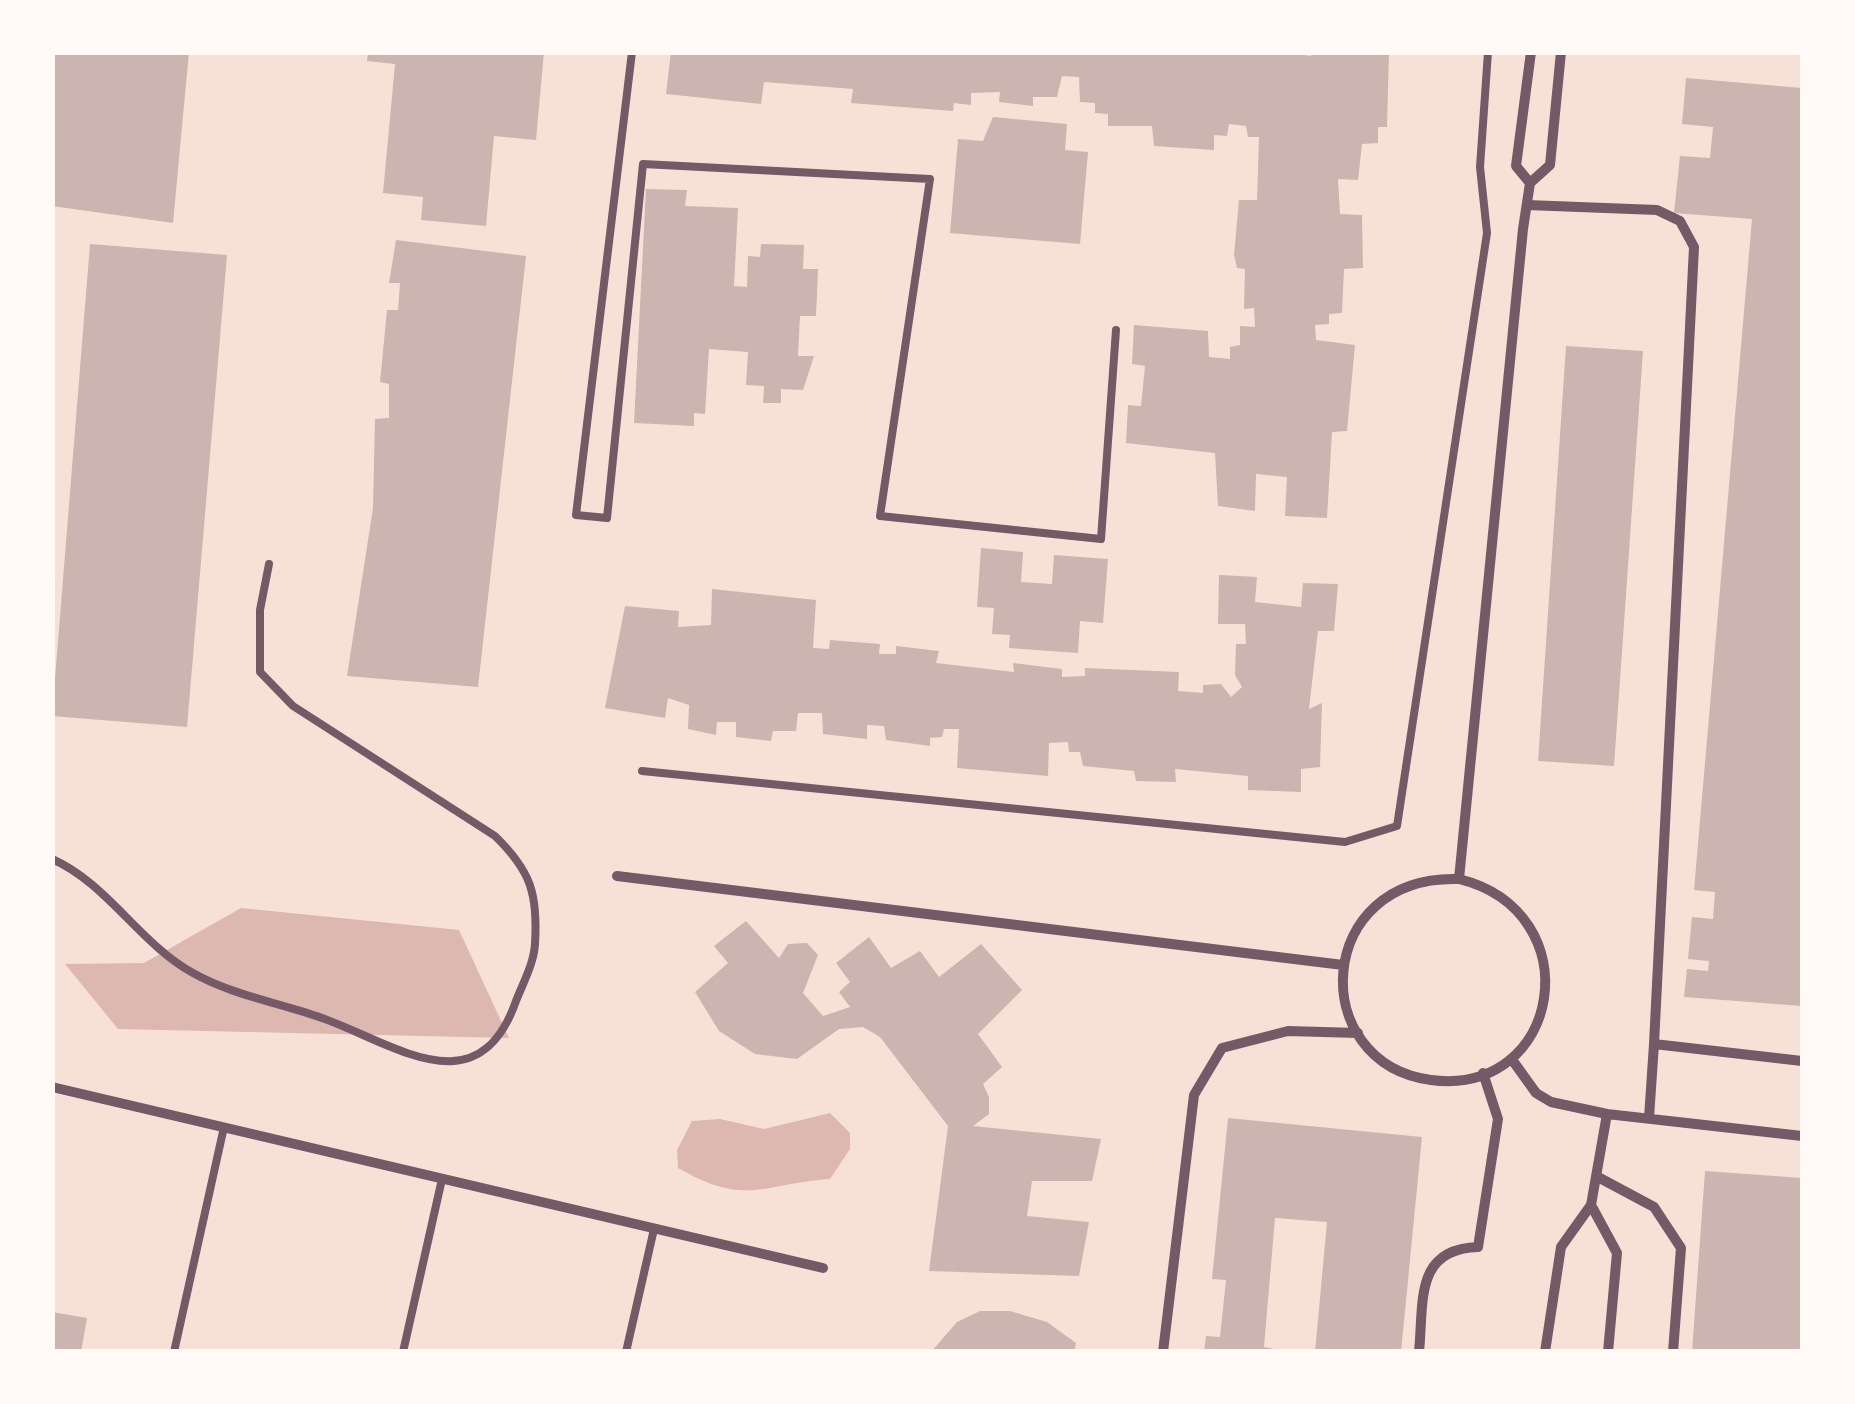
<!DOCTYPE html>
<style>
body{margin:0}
#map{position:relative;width:1855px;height:1404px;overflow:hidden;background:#f7e1d7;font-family:Inter,sans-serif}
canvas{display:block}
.frame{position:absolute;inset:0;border:55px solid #fffaf5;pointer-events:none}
</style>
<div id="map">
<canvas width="1855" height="1404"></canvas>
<div class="frame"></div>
</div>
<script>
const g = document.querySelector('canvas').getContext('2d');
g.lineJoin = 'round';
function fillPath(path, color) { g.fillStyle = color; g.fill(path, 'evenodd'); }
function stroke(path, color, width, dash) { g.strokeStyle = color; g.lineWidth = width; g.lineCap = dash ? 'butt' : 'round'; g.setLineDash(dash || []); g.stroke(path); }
const water = new Path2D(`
 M241,908L459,930L509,1038L118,1029L65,964L144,963Z
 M830,1113L850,1133V1149L830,1179C761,1184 746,1207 678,1168L677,1150L692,1121L720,1119L764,1129Z`);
const building = new Path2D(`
 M52,52H189L173,223L52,206Z
 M368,52H544L536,140L494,136L486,226L421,220L423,197L383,193L395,64L367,61Z
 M671,52H1284L1311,56V52H1389L1387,127H1378V143L1362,144L1358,180L1338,179L1340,214L1362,215L1363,268L1344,269L1342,313L1329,314V324L1315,325L1316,340L1355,345L1347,431L1332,432L1327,518L1285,516L1287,477L1256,474L1255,511L1218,506L1215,453L1126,443L1128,405L1141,406L1145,366L1132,364L1134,325L1208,331L1209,357L1230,359V347L1240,345V326L1255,327L1254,308L1244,309L1245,269L1237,268L1234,255L1239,200H1257L1259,137H1248L1246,126L1229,124L1227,136L1214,135V150L1154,146L1152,126H1108V114L1095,113V103L1080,102L1079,77L1062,76L1057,97H1033V106L999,102L1000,92L971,93V105L954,103L953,111L851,103L853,89L764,82L761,104L666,94Z
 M1686,78L1802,88V1006L1684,997L1687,969L1708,971L1709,961L1688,959L1692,917L1713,919L1715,892L1694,890L1752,219L1674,213L1680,156L1710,158L1713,127L1682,124Z
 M993,117L1067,124L1065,150L1088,152L1080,244L950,233L958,139L983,141Z
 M646,189L687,190L685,206L738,208L734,286L747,287L748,256L760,257L761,244L804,245L803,269H818L816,316H800L798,356H814L803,390L781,389V403H763L764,386L746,385L748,352L709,349L705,414L694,413V426L634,423Z
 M396,240L526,256L478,687L347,676L373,508L375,419L389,418V384L380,382L387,310H398L400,283H389Z
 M90,244L227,255L187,727L52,716Z
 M1566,346L1643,351L1614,766L1538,761Z
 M981,548L1023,552L1021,582L1052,584L1054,555L1108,559L1103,623L1080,621L1078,653L1009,648L1010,635L992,634L994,608L977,607Z
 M1219,575L1257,577L1255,602L1301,607L1303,583L1338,584L1334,631H1318L1309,709L1322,703L1320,767L1301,769V792L1248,790V776L1175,769L1176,782L1136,781L1134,771L1083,766L1080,752H1069L1068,742L1049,743L1048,776L957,768L959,729H944L942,737L930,738V746L886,740L884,726L867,725V739L823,734L822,713H798L796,731H773L771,741L736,737V722H717L716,735L688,729L689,705L668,698L665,718L605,708L625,606L679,611L678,627L711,625L712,589L816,600L813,648L829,649L830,640L880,644L879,654H896V646L939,651L936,663L1014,672L1013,663L1062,669V677L1085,676V668L1179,672L1178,691L1203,693V685L1221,684L1231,697L1242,687L1235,675L1236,644H1246L1245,624H1218Z
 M746,921L779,958L788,944L807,943L818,955L803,993L823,1016L850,1007L839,992L850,982L836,963L869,937L891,968L920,951L939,977L981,944L1022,990L978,1034L1002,1067L983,1084L989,1097V1114L973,1126L1101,1139L1092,1181H1032L1027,1216L1089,1222L1079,1276L929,1271L948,1126L880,1037L863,1027L839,1029L797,1059L755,1054L719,1031L695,992L728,963L714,946Z
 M1228,1118L1422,1137L1401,1352H1315L1327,1222L1275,1218L1264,1347L1290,1352H1204L1206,1336L1220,1337L1226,1280L1212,1279Z
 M1705,1171L1802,1178V1352H1692Z
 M980,1311H1010L1047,1322L1076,1343L1074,1352H931L957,1322Z
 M52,1312L87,1318L81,1352H52Z`);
const service = new Path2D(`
 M632,52L576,515L607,518L643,164L930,179L880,516L1101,539L1116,330
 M642,771L1345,842L1397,826L1487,233L1480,167L1488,52
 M52,859C107,883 140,944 193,973C232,995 280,1003 322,1018C395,1044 478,1109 516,1001C523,983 534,963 535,944C538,894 531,871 495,836L293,706L260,672V610L269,564
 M174,1352L224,1127
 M403,1352L442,1179
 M626,1352L654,1229`);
const minor = new Path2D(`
 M1530,183L1516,166L1531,52
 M1527,205L1657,210L1680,221L1694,247L1654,1044
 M617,876L1343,965
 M1459,879L1523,229L1530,183L1550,165L1561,52
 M1459,879C1592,912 1562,1097 1431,1080C1305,1063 1314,874 1459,879Z
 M1513,1061L1536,1093L1551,1102L1607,1114L1802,1136
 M52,1087L823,1268
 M1649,1118L1654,1044L1802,1061
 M1596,1176L1654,1207L1681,1248L1673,1352
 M1591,1205L1617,1253L1608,1352
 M1163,1352L1194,1095L1222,1048L1288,1031L1358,1033
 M1419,1352C1424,1302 1414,1249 1478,1247L1498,1119L1483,1073
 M1545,1352L1561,1247L1591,1205L1607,1114`);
fillPath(water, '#dcb8b0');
fillPath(building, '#ccb4b1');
stroke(service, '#755966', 8);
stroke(minor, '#755966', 10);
</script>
